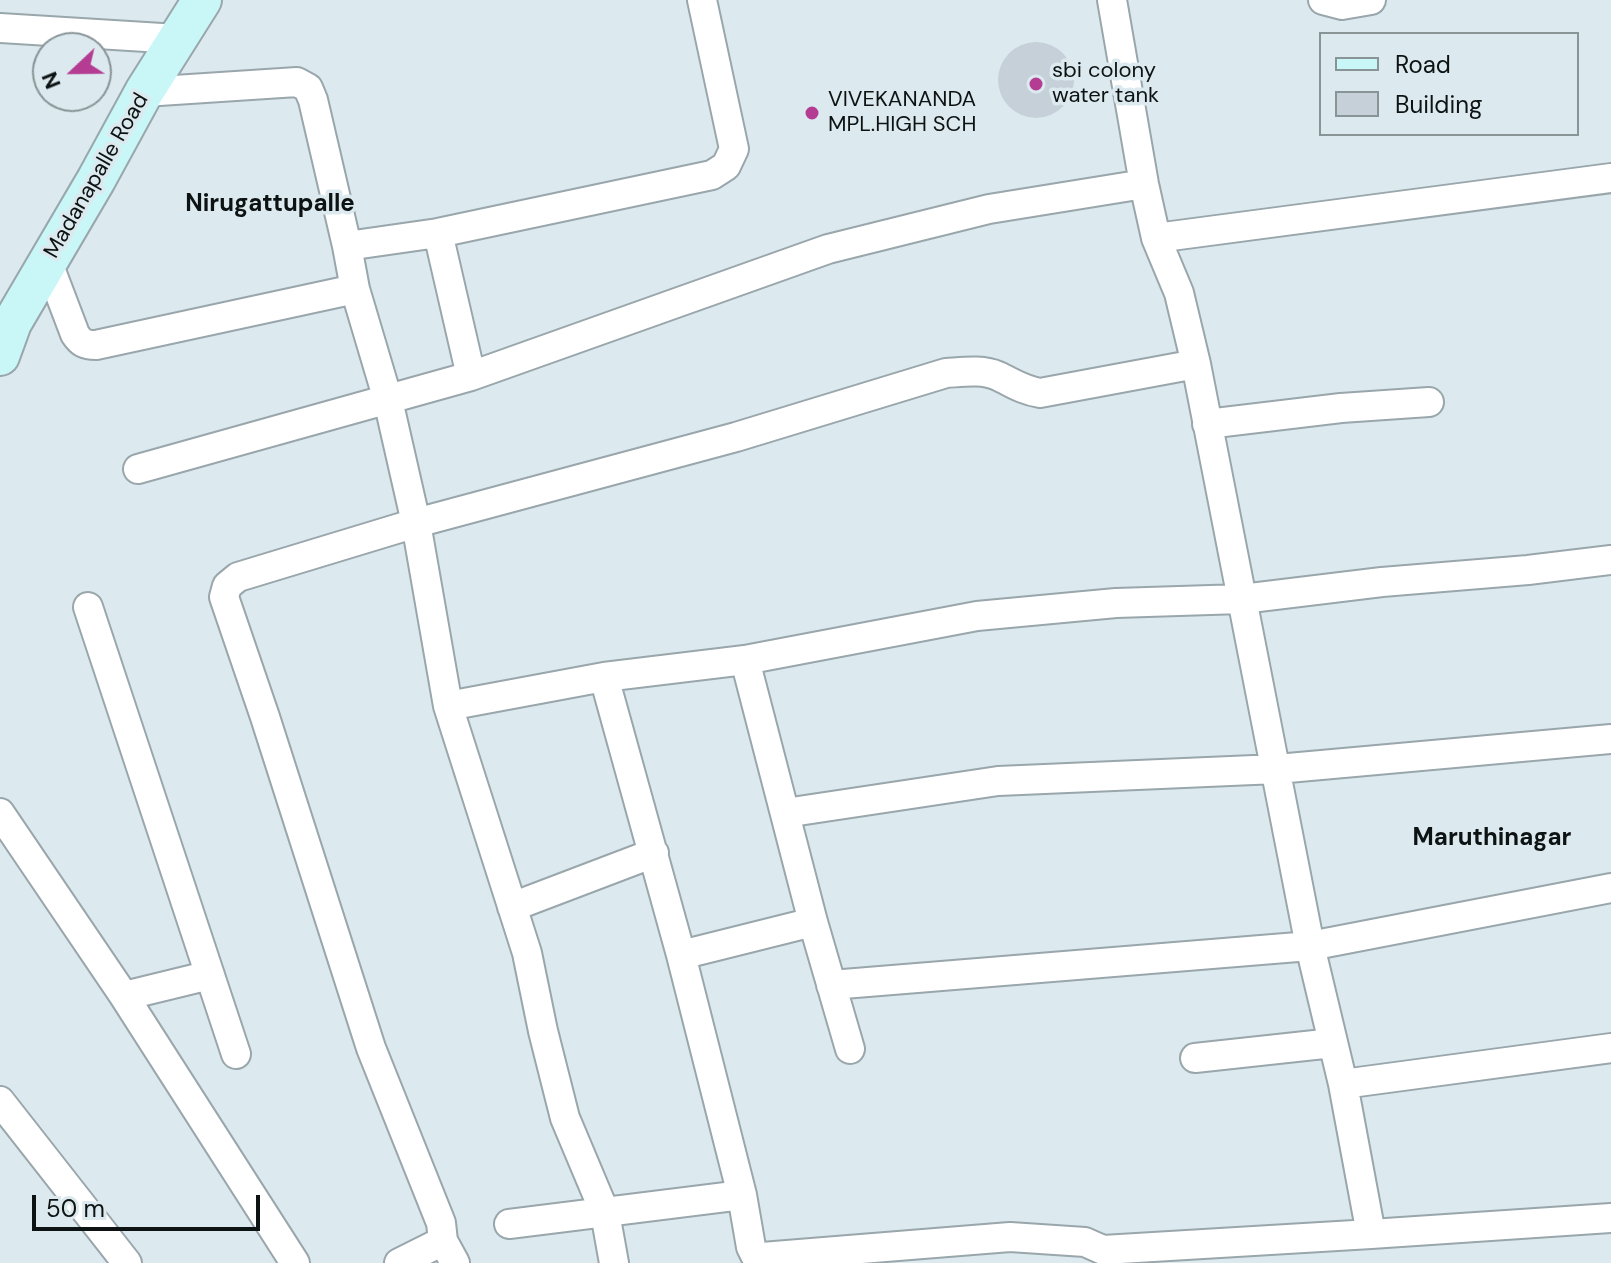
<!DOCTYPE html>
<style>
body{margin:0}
#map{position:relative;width:1611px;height:1263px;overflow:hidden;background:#dceaef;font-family:"DM Sans",sans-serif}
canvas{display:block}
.legend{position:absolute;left:1319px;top:32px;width:260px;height:104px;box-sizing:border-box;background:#dceaef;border:2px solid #899497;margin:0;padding:10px 14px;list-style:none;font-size:24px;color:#0d1213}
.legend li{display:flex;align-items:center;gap:16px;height:40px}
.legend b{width:40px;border:2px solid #899497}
.north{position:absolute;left:32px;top:32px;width:80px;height:80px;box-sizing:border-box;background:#dceaef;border:2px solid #899497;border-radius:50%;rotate:248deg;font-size:22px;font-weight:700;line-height:32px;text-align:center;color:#0d1213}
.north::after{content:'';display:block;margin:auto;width:28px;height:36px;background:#b43d93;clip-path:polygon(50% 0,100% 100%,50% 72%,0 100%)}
.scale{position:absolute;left:32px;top:1195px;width:228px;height:36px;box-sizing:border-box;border:4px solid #0d1213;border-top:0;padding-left:10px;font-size:24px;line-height:28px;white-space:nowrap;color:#0d1213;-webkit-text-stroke:6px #dceaef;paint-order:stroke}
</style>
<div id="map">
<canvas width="1611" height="1263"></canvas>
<ul class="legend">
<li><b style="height:10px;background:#c9f7f8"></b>Road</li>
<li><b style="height:22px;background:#c6d0d9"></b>Building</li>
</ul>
<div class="north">N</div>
<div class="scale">50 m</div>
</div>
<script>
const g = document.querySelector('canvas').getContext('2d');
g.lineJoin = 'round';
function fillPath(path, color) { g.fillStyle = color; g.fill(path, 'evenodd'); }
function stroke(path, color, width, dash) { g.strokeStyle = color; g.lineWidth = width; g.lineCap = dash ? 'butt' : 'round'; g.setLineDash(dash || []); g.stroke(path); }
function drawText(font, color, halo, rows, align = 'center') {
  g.font = font + ' "DM Sans",sans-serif'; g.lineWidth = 7; g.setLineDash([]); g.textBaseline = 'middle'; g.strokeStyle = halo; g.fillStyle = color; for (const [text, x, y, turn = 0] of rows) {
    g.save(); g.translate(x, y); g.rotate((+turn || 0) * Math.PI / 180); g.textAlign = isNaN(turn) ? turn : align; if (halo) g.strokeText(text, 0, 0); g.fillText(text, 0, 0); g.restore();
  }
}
const building = new Path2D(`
 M998 80a38 38 0 1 1 76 0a38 38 0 1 1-76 0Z`);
const minor = new Path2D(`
 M1323,0L1342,5L1371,0
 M0,28L178,39
 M144,92L297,82L308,88L313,100L347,246
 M438,233L471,376
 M1156,238L1611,178
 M48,263L75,334C81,343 85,345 96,345L355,289
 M1207,424L1341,408L1429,402
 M138,469L471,376L828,249L989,209L1144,184
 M88,607L236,1054
 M745,660L813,922L850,1049
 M604,677L681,955L742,1195L751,1247L755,1255L762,1257L1010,1237L1085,1242L1103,1250L1371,1234L1343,1084L1310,946L1196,364L1179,293L1156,238L1144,184L1112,0
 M448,706L604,677L745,660L977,616L1116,603L1242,599L1382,582L1528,570L1611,560
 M0,813L124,996L295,1263
 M785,813L998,781L1277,769L1611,739
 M512,907L654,853
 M681,955L813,922
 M831,985L1310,946L1611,888
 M124,996L210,975
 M1195,1058L1333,1043
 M1343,1084L1611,1048
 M0,1101L127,1263
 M509,1224L742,1195
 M1371,1234L1611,1218
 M443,1241L455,1263
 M399,1263L443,1241L441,1223L371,1048L265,717L224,597L227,586L238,577L416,523L736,437L946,373C963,372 982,369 998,376C1013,383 1022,390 1040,393L1196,364
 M614,1263L605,1213L565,1118L543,1031L527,953L448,706L416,523L388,400L355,289L347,246L438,233L712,175L726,166L734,149L702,0`);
const secondary = new Path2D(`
 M0,356L12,323L96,180L144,92L202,0`);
const markers = [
 [1036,84,8,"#b43d93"],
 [812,113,8,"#b43d93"]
];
const poiNames = [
 ["sbi colony",1052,71],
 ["water tank",1052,96],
 ["VIVEKANANDA",828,100],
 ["MPL.HIGH SCH",828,125]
];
const streetNames = [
 ["Madanapalle Road",97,176,-60]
];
const neighbourhoodNames = [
 ["Nirugattupalle",270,205],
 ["Maruthinagar",1492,839]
];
fillPath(building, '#c6d0d9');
stroke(minor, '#99a6ab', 32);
stroke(secondary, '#99a6ab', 42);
stroke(minor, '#fff', 28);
stroke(secondary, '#c9f7f8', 38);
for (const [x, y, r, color] of markers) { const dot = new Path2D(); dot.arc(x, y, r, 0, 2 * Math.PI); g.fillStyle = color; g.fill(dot); stroke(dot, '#dceaef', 3); }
drawText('22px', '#0d1213', '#dceaef', poiNames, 'left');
drawText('22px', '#0d1213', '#dceaef', streetNames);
drawText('bold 24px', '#0d1213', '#dceaef', neighbourhoodNames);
</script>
